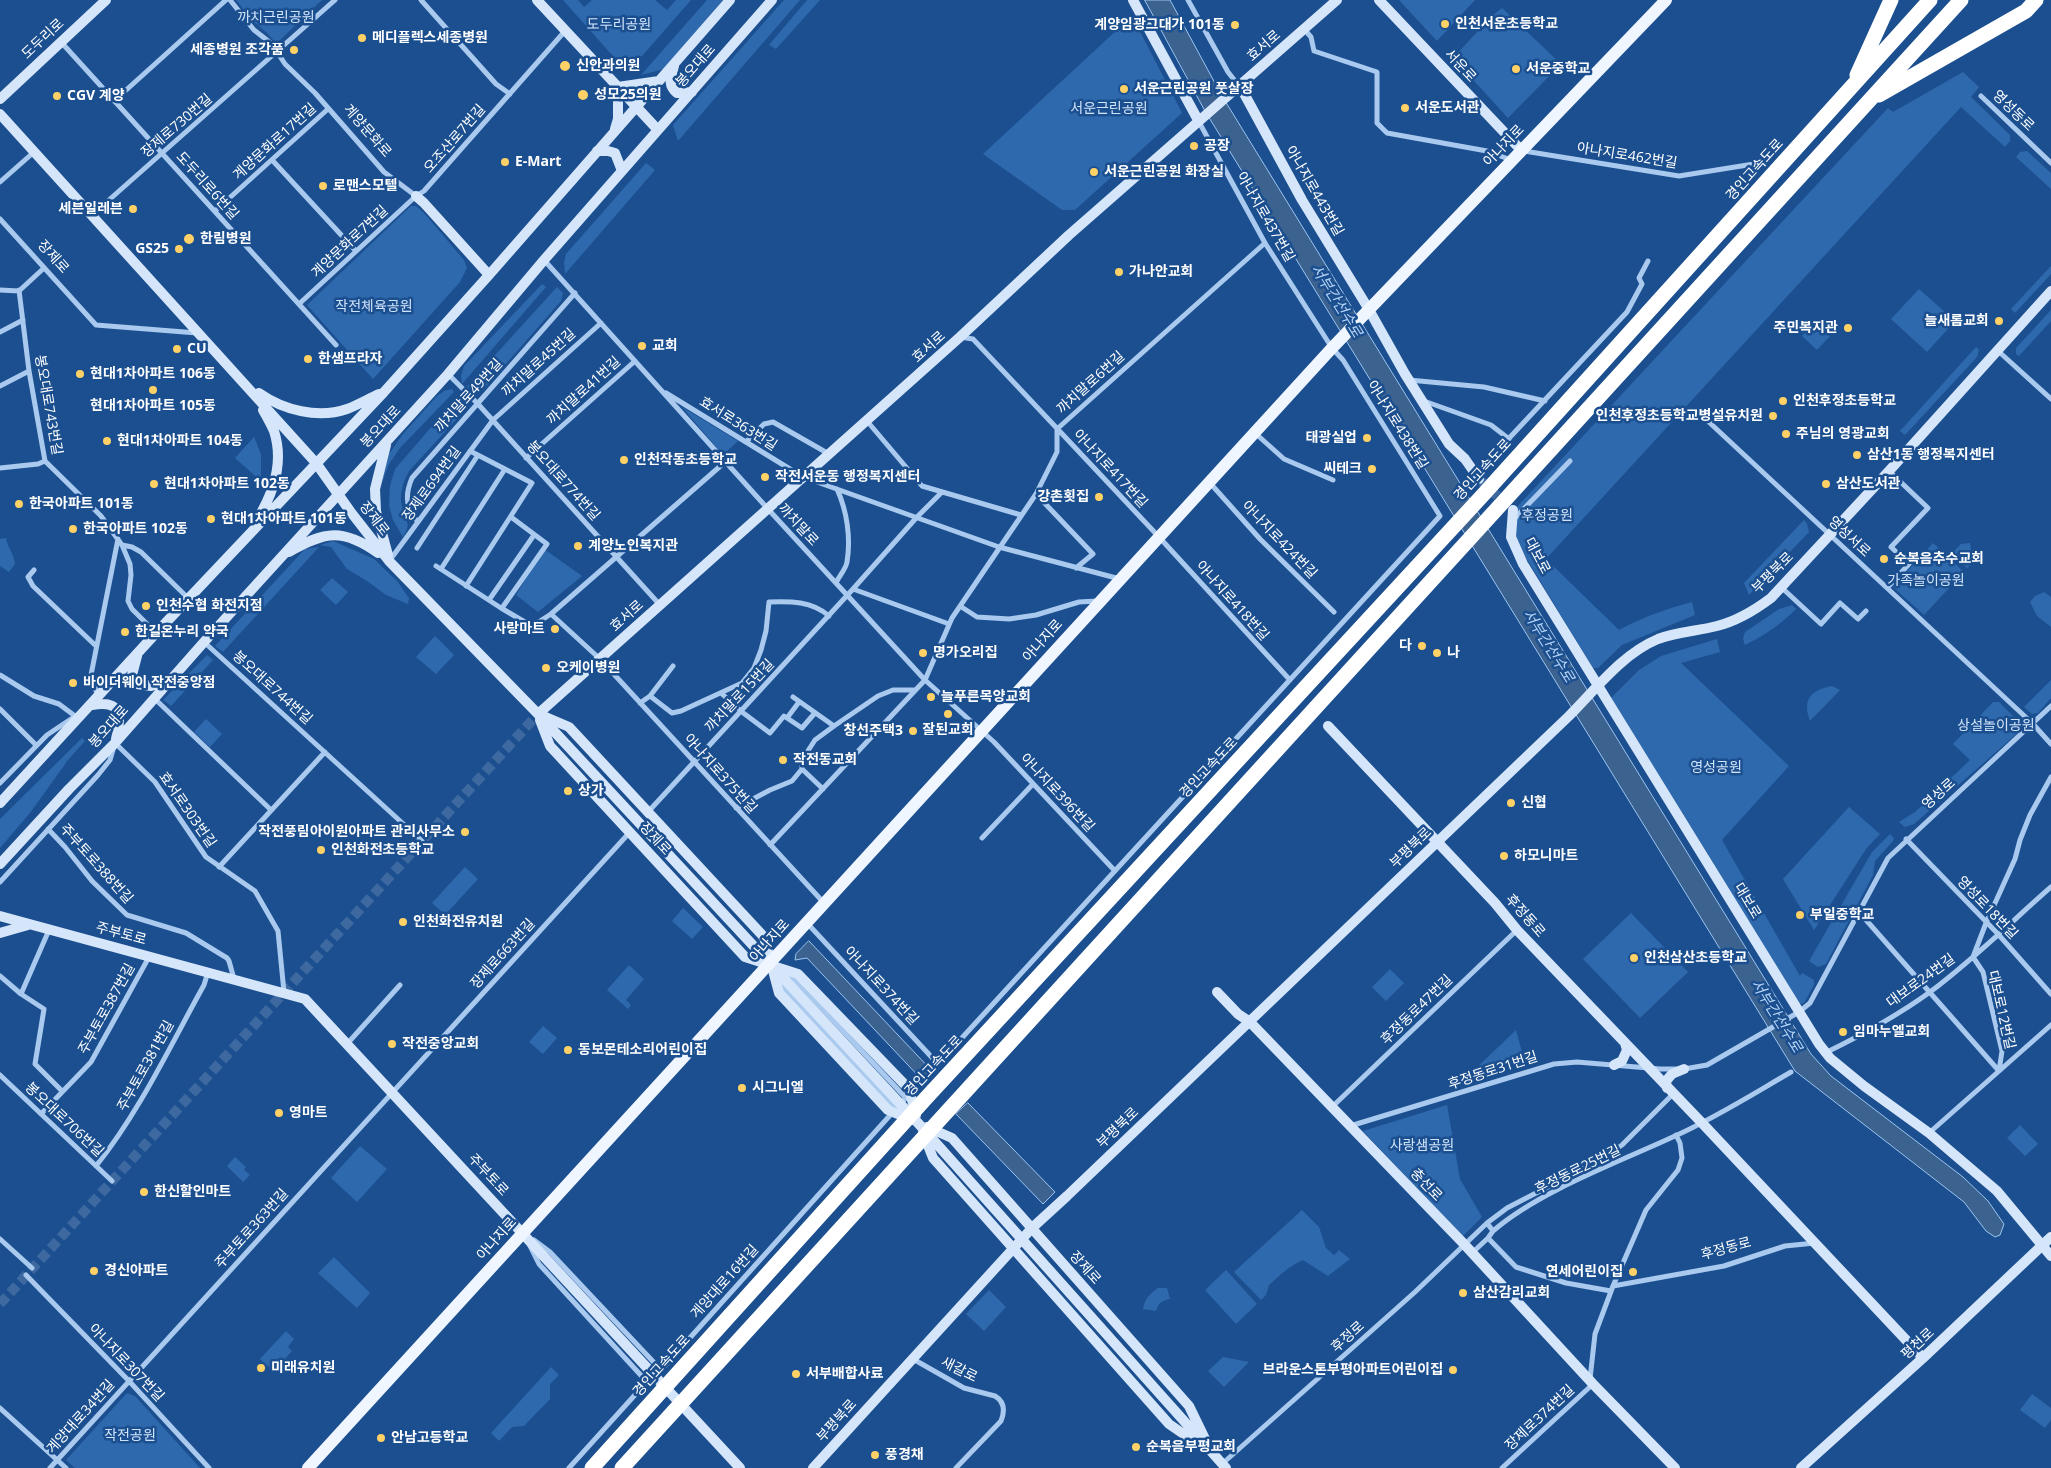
<!DOCTYPE html>
<meta charset="utf-8">
<style>
body{margin:0}
canvas{display:block;background:#1b4f8f}
</style>
<canvas width="2051" height="1468"></canvas>
<script>
const g = document.querySelector('canvas').getContext('2d');
g.lineJoin = 'round';
function fillPath(path, color) { g.fillStyle = color; g.fill(path, 'evenodd'); }
function stroke(path, color, width, dash) { g.strokeStyle = color; g.lineWidth = width; g.lineCap = dash ? 'butt' : 'round'; g.setLineDash(dash || []); g.stroke(path); }
function drawText(font, color, halo, rows, align = 'center') {
  g.font = font + ' "Open Sans","Noto Sans KR",sans-serif'; g.lineWidth = 5; g.setLineDash([]); g.textBaseline = 'middle'; g.strokeStyle = halo; g.fillStyle = color; for (const [text, x, y, turn = 0] of rows) {
    g.save(); g.translate(x, y); g.rotate((+turn || 0) * Math.PI / 180); g.textAlign = isNaN(turn) ? turn : align; if (halo) g.strokeText(text, 0, 0); g.fillText(text, 0, 0); g.restore();
  }
}
const green = new Path2D(`
 M236,0H322L278,42L274,41L267,33L254,22Z
 M563,0H578L584,7L592,0H655L667,10L676,0H691L636,63L620,64Z
 M707,0H723L664,69L641,75Z
 M784,0H800L678,141L673,125Z
 M807,0H820L776,49L769,45Z
 M1399,0H1475L1437,41Z
 M1502,8L1561,64L1508,118L1453,58L1492,16Z
 M1132,16L1182,113L1075,210H1062L983,154Z
 M1963,72L1979,87L1971,97L2010,135V141L2005,147L1961,107L1546,559L1619,630C1643,617 1666,609 1692,602L1695,615L1622,645L1598,668H1593L1517,543C1512,532 1518,519 1517,507L1888,108L1893,112Z
 M2027,151L2051,173V189L2016,157L2020,152Z
 M646,163L655,170L565,274L564,262L566,254Z
 M411,206H416L424,213L464,260L467,268L460,282L373,379L307,305Z
 M2051,266V274L2015,313L2011,309Z
 M542,284L546,287L462,384L461,376L464,366Z
 M557,287L563,293L561,301L483,390L473,392L467,386Z
 M1919,289L1955,321L1927,352L1891,319Z
 M2051,310V321L2019,356L2016,354V348Z
 M1815,322L1830,336L1817,350L1802,336Z
 M1976,347L1979,350L1977,357L1905,435L1900,431Z
 M452,389L454,392L400,448L389,464L381,485L389,454L403,434L437,396L444,391Z
 M460,394L464,400L465,410L409,471C403,482 399,494 402,507C404,521 413,522 403,537L393,520L389,505L390,486L395,469Z
 M682,407L738,441L723,455Z
 M254,437L261,454V481L235,458Z
 M1804,520L1807,524L1809,532L1749,595L1744,583Z
 M6,538C8,548 14,554 15,564L9,572L0,566V539Z
 M333,541L374,559L397,581L409,598L408,604L386,595L367,581L347,569L331,547L320,545Z
 M1933,543L1964,572L1924,615L1893,587Z
 M1970,543L1973,562L1967,568L1951,554L1961,544Z
 M319,547L223,652L215,646L305,549Z
 M544,549L582,576L538,612L516,595Z
 M332,578L348,592L336,605L320,590Z
 M2044,592L2051,597V627L2037,616L2030,602L2035,596Z
 M1792,605L1796,609C1780,625 1765,635 1745,645L1743,639L1745,632L1779,609Z
 M435,636L454,655L436,674L416,657Z
 M1717,639L1720,652L1681,663L1789,766L1722,840L1800,976L1802,973L1814,980V985L1804,1003L1796,1005L1708,854L1611,698L1639,670L1661,656Z
 M207,655L213,660L171,706L163,700Z
 M2051,680V698L2038,713L2032,714L2024,707Z
 M1832,686L1840,690L1810,721C1802,699 1811,690 1832,686Z
 M1993,702H1999L2020,723L2021,730L1914,824L1905,827L1899,822L1915,812L1970,760L1953,744Z
 M206,719L222,734L210,747L194,732Z
 M82,738L85,741L68,760L30,813L0,848V819Z
 M1849,807L1880,834L1866,849L1814,930L1783,879Z
 M1890,834L1894,838L1893,841L1875,861L1873,875L1826,964L1818,967L1809,961L1872,852Z
 M465,867L478,879L445,915L432,903Z
 M683,908L703,927L692,939L672,921Z
 M1631,913L1688,972L1640,1018L1583,959Z
 M629,965L644,979L626,1000L631,1005L628,1009L607,990Z
 M1390,969L1404,983L1386,1001L1372,987Z
 M543,1026L557,1038L543,1054L529,1042Z
 M1516,1030L1523,1056L1471,1073Z
 M1447,1105L1460,1179L1482,1217L1463,1236L1363,1131Z
 M2020,1125L2038,1144L2025,1156L2007,1138Z
 M360,1146L387,1169L357,1202L331,1178Z
 M235,1157L246,1167L244,1170L250,1175L243,1182L227,1166Z
 M1302,1210L1319,1227L1326,1248L1334,1255L1339,1250L1350,1259L1328,1276L1303,1260C1286,1268 1282,1274 1269,1285L1266,1295L1261,1300L1234,1272Z
 M334,1257L370,1293L357,1308L318,1273Z
 M1226,1270L1257,1304L1236,1324L1205,1290Z
 M1158,1288H1167L1170,1299C1163,1300 1158,1303 1156,1311L1143,1309C1145,1299 1149,1294 1158,1288Z
 M989,1290L1006,1307L984,1331L966,1314Z
 M286,1331L294,1339L288,1347L292,1351L274,1371L260,1359Z
 M1223,1357L1249,1362L1224,1387L1208,1371Z
 M551,1367L559,1375L550,1384V1399L524,1426L512,1427L499,1441L491,1433Z
 M127,1393L135,1396L200,1468H75L66,1460Z
 M2032,1394L2051,1408V1420L2045,1428L2020,1410Z`);
const water = new Path2D(`
 M1145,0H1170L1222,96L1811,1054L1831,1076L1963,1177L1988,1201L2004,1224L2000,1235L1995,1237L1986,1231L1964,1202L1795,1071L1205,111Z
 M809,941L934,1073L924,1082L807,958L795,960L796,954Z
 M968,1103L1055,1192L1043,1204L956,1114Z`);
const secondaryTunnel = new Path2D(`
 M1479,479L1508,506
 M0,1304L538,714`);
const street = new Path2D(`
 M230,0L254,30L272,44L285,64L315,93L384,172L416,196
 M421,0L496,84L510,94
 M1188,0L1228,72L1239,86
 M1304,29L1311,37L1314,51L1377,72V123L1387,133L1487,151L1511,160
 M61,42L336,345
 M1981,96L2051,163
 M114,101L226,0
 M1524,151L1679,176L1760,163
 M273,161L356,251
 M0,182L34,152
 M215,211L328,109
 M92,215L335,0
 M0,219L96,325L197,333
 M544,260L768,509L925,680L994,742L1115,871
 M0,290L19,291L44,268
 M19,290L29,371L45,461L101,516L122,545L130,564L131,575L128,601L132,609L156,633
 M299,304L416,196L424,191L565,31
 M0,332L23,320
 M960,337L973,339L1159,537L1290,680
 M1997,350L2051,399
 M448,374L478,404L660,605
 M1409,380L1484,387L1545,401
 M0,386L29,371
 M666,393L803,477L999,547L1120,579
 M1424,401L1491,425L1509,439
 M1696,410L2033,724L2051,744
 M867,421L922,486L1021,515
 M1255,433L1284,459L1333,480
 M746,442L764,424L773,422L829,454
 M526,458L635,361
 M725,462L551,614L600,659L824,903
 M1485,464L1627,312L1642,284L1639,278L1648,261
 M0,468L38,464L45,461
 M1210,483L1260,539L1334,612
 M1036,494L1093,554L1076,568
 M1514,519L1570,461
 M418,522C405,509 405,494 412,478L575,293
 M122,545L132,547L141,552L188,598
 M417,548L478,455
 M390,560L493,420L601,323
 M436,566L501,608L530,625H534L551,614
 M441,569L505,469
 M34,570L28,577L33,586L96,646
 M836,583C839,576 846,569 847,562C851,538 847,511 837,489
 M466,586L532,483L470,451
 M1781,587L1821,624L1840,603L1858,619L1866,611
 M1887,588L1909,564L1891,547L1928,508L1889,471
 M853,589L949,624
 M489,600L534,535
 M960,606L977,617L1009,619L1036,615L1079,602L1097,601
 M502,608L547,544L511,517
 M204,642L422,841
 M0,675L34,696L59,704L75,716
 M721,693L742,712L770,733L784,716L802,728L814,714
 M650,696L672,713L681,711L742,683L754,668L761,650L766,631L769,602C790,601 812,601 829,616
 M98,697L91,675L118,539
 M793,697L834,726
 M154,698L271,810
 M640,703L650,696L673,666
 M0,709L36,745
 M787,718L799,702
 M802,769L823,789
 M0,783L47,735L74,717
 M736,808L770,790L792,781L802,769V760L815,740L834,726L878,696L893,690H915
 M648,812L853,589L917,517L942,492
 M48,829L65,847L92,881L127,915L186,933L227,958L229,961L234,979
 M982,838L1033,784
 M1906,839L1998,934L2051,994
 M770,845L925,680L952,618L1036,494L1057,452V429L1265,243
 M219,867L325,752
 M0,882L98,775L110,760L115,743L155,782L206,857L255,891L278,931L284,992
 M1859,912L1999,1071
 M807,923L938,1064L1440,516L1343,360L1332,348L1265,243L1199,122
 M785,974L793,978L906,1098L899,1105
 M0,976L21,994L44,1009L35,1064L62,1091
 M779,979L783,987L896,1109
 M21,994L49,930
 M347,1044L400,985
 M1825,1053C1862,1035 1897,1016 1930,992C1973,960 2011,922 2051,887
 M1999,1071L2002,1051L1983,972L1973,957L1986,923L2015,859L2020,840L2030,815L2051,777
 M0,1075L112,1181
 M1332,1107L1517,930
 M41,1114L91,1062L149,957
 M1350,1126L1554,1064L1577,1062L1660,1069H1684L1707,1065L1799,1012L1810,1003L1888,858L2051,706
 M1929,1133L2051,1025
 M96,1166C140,1111 170,1046 204,985L208,972
 M1487,1223L1493,1231L1488,1238L1516,1267L1566,1283L1611,1291
 M1493,1231C1539,1191 1619,1162 1675,1136C1715,1118 1753,1094 1791,1072
 M0,1239L32,1268
 M534,1240L550,1252L661,1370
 M530,1246L539,1264L647,1382
 M1472,1253L1488,1238
 M26,1275L129,1381L209,1468
 M1613,1286L1724,1266L1785,1246L1815,1243
 M913,1359L964,1388L995,1396C1005,1402 1005,1411 1001,1421L956,1468
 M1590,1379L1595,1334L1613,1286L1646,1210L1678,1170L1682,1158L1680,1143L1676,1135
 M0,1408L66,1468
 M1222,1464L1415,1292L1487,1223L1507,1208L1596,1162L1622,1145L1673,1094
 M50,1468L630,832
 M569,1468L643,1386L661,1370L893,1112
 M1502,1468L1593,1384`);
const secondary = new Path2D(`
 M537,0L658,130
 M1133,0L1198,120
 M1379,0L1521,150
 M674,66C671,77 667,85 677,93L692,92
 M1240,86L1302,200L1368,308L1405,374L1449,444L1465,459L1479,479
 M0,99L106,0
 M0,114L316,463L350,511L389,561L538,714L918,1123L1226,1468
 M615,129L618,119V87L659,81
 M597,151H608L615,153L622,171
 M416,196L424,203L489,275
 M259,393C283,410 318,419 347,409C358,405 368,399 379,394
 M386,445L375,489L376,511L388,555
 M1513,510L1511,537L1523,564L1819,1044L1830,1058L1864,1086L1929,1133L1997,1191L2051,1256
 M258,518C274,492 284,462 274,431C271,424 267,417 263,410
 M289,552C325,531 343,528 378,553
 M137,656L132,675L137,684L151,686L168,681
 M92,705C122,700 122,715 116,739
 M538,714L960,337L1069,235L1337,0
 M541,715L569,727L764,937L779,993L888,1110L912,1120
 M540,720L550,746L745,957L798,974L909,1089L916,1115
 M1328,726L1495,903L1517,930L1702,1123L1923,1358
 M0,803L156,633L384,392L489,275L730,0
 M0,864L69,789L115,743L204,642L448,374L544,260L772,0
 M0,916L305,999L740,1468
 M0,933L28,925
 M1217,992L1238,1014L1250,1022L1464,1244L1593,1384L1675,1468
 M1614,1065L1622,1061L1627,1050L1625,1043
 M1667,1088L1666,1081L1672,1074L1684,1069
 M927,1127L952,1138L1189,1406L1206,1441
 M923,1133L933,1158L1169,1424L1198,1444
 M813,1468L1032,1228L1067,1196L1569,716C1596,689 1622,654 1658,639C1676,632 1698,631 1717,626C1737,621 1755,610 1771,598L1889,471L2051,291
 M1801,1468L1923,1358L2051,1237`);
const primary = new Path2D(`
 M308,1468L1332,348L1666,0`);
const highway = new Path2D(`
 M1857,75L1891,0
 M1879,95L2026,11L2036,0
 M592,1468L927,1097L1482,496L1930,0
 M622,1468L1961,0`);
const markers = [
 [1445,24,5,"#ffd166"],
 [1235,25,5,"#ffd166"],
 [362,38,5,"#ffd166"],
 [294,50,5,"#ffd166"],
 [565,66,6,"#ffd166"],
 [1516,69,5,"#ffd166"],
 [1124,89,5,"#ffd166"],
 [583,95,6,"#ffd166"],
 [57,96,5,"#ffd166"],
 [1405,108,5,"#ffd166"],
 [1194,146,5,"#ffd166"],
 [505,162,5,"#ffd166"],
 [1094,172,5,"#ffd166"],
 [323,186,5,"#ffd166"],
 [133,209,5,"#ffd166"],
 [189,239,6,"#ffd166"],
 [179,249,5,"#ffd166"],
 [1119,272,5,"#ffd166"],
 [1999,321,5,"#ffd166"],
 [1848,328,5,"#ffd166"],
 [642,346,5,"#ffd166"],
 [177,349,5,"#ffd166"],
 [308,359,5,"#ffd166"],
 [80,374,5,"#ffd166"],
 [153,390,5,"#ffd166"],
 [1783,401,5,"#ffd166"],
 [1773,416,5,"#ffd166"],
 [1786,434,5,"#ffd166"],
 [1367,438,5,"#ffd166"],
 [107,441,5,"#ffd166"],
 [1857,455,5,"#ffd166"],
 [624,460,5,"#ffd166"],
 [1372,469,5,"#ffd166"],
 [765,477,5,"#ffd166"],
 [154,484,5,"#ffd166"],
 [1826,484,5,"#ffd166"],
 [1099,497,5,"#ffd166"],
 [19,504,5,"#ffd166"],
 [211,519,5,"#ffd166"],
 [73,529,5,"#ffd166"],
 [578,546,5,"#ffd166"],
 [1884,559,5,"#ffd166"],
 [146,606,5,"#ffd166"],
 [555,629,5,"#ffd166"],
 [125,632,5,"#ffd166"],
 [1422,646,5,"#ffd166"],
 [923,653,5,"#ffd166"],
 [1437,653,5,"#ffd166"],
 [546,668,5,"#ffd166"],
 [73,683,5,"#ffd166"],
 [931,697,5,"#ffd166"],
 [948,714,5,"#ffd166"],
 [913,731,5,"#ffd166"],
 [783,760,5,"#ffd166"],
 [568,791,5,"#ffd166"],
 [1511,803,5,"#ffd166"],
 [465,832,5,"#ffd166"],
 [321,850,5,"#ffd166"],
 [1504,856,5,"#ffd166"],
 [1800,915,5,"#ffd166"],
 [403,922,5,"#ffd166"],
 [1634,958,5,"#ffd166"],
 [1843,1032,5,"#ffd166"],
 [392,1044,5,"#ffd166"],
 [568,1050,5,"#ffd166"],
 [742,1088,5,"#ffd166"],
 [279,1113,5,"#ffd166"],
 [144,1192,5,"#ffd166"],
 [94,1271,5,"#ffd166"],
 [1633,1272,5,"#ffd166"],
 [1463,1293,5,"#ffd166"],
 [261,1368,5,"#ffd166"],
 [1453,1370,5,"#ffd166"],
 [796,1374,5,"#ffd166"],
 [381,1438,5,"#ffd166"],
 [1136,1447,5,"#ffd166"],
 [875,1455,5,"#ffd166"]
];
const parkNames = [
 ["까치근린공원",276,18],
 ["도두리공원",619,25],
 ["서운근린공원",1109,109],
 ["작전체육공원",374,307],
 ["후정공원",1547,516],
 ["가족놀이공원",1926,581],
 ["상설놀이공원",1996,726],
 ["영성공원",1716,768],
 ["사랑샘공원",1422,1146],
 ["작전공원",130,1436]
];
const poiNames = [
 ["인천서운초등학교",1455,24],
 ["계양임광그대가 101동",1225,25,"right"],
 ["메디플렉스세종병원",372,38],
 ["세종병원 조각품",284,50,"right"],
 ["신안과의원",576,66],
 ["서운중학교",1526,69],
 ["서운근린공원 풋살장",1134,89],
 ["성모25의원",594,95],
 ["CGV 계양",67,96],
 ["서운도서관",1415,108],
 ["공장",1204,146],
 ["E-Mart",515,162],
 ["서운근린공원 화장실",1104,172],
 ["로맨스모텔",333,186],
 ["세븐일레븐",123,209,"right"],
 ["한림병원",200,239],
 ["GS25",169,249,"right"],
 ["가나안교회",1129,272],
 ["늘새롬교회",1989,321,"right"],
 ["주민복지관",1838,328,"right"],
 ["교회",652,346],
 ["CU",187,349],
 ["한샘프라자",318,359],
 ["현대1차아파트 106동",90,374],
 ["인천후정초등학교",1793,401],
 ["현대1차아파트 105동",153,406,"center"],
 ["인천후정초등학교병설유치원",1763,416,"right"],
 ["주님의 영광교회",1796,434],
 ["태광실업",1357,438,"right"],
 ["현대1차아파트 104동",117,441],
 ["삼산1동 행정복지센터",1867,455],
 ["인천작동초등학교",634,460],
 ["씨테크",1362,469,"right"],
 ["작전서운동 행정복지센터",775,477],
 ["현대1차아파트 102동",164,484],
 ["삼산도서관",1836,484],
 ["강촌횟집",1089,497,"right"],
 ["한국아파트 101동",29,504],
 ["현대1차아파트 101동",221,519],
 ["한국아파트 102동",83,529],
 ["계양노인복지관",588,546],
 ["순복음추수교회",1894,559],
 ["인천수협 화전지점",156,606],
 ["사랑마트",545,629,"right"],
 ["한길온누리 약국",135,632],
 ["다",1412,646,"right"],
 ["명가오리집",933,653],
 ["나",1447,653],
 ["오케이병원",556,668],
 ["바이더웨이 작전중앙점",83,683],
 ["늘푸른목양교회",941,697],
 ["잘된교회",948,730,"center"],
 ["창선주택3",903,731,"right"],
 ["작전동교회",793,760],
 ["상가",578,791],
 ["신협",1521,803],
 ["작전풍림아이원아파트 관리사무소",455,832,"right"],
 ["인천화전초등학교",331,850],
 ["하모니마트",1514,856],
 ["부일중학교",1810,915],
 ["인천화전유치원",413,922],
 ["인천삼산초등학교",1644,958],
 ["임마누엘교회",1853,1032],
 ["작전중앙교회",402,1044],
 ["동보몬테소리어린이집",578,1050],
 ["시그니엘",752,1088],
 ["영마트",289,1113],
 ["한신할인마트",154,1192],
 ["경신아파트",104,1271],
 ["연세어린이집",1623,1272,"right"],
 ["삼산감리교회",1473,1293],
 ["미래유치원",271,1368],
 ["브라운스톤부평아파트어린이집",1443,1370,"right"],
 ["서부배합사료",806,1374],
 ["안남고등학교",391,1438],
 ["순복음부평교회",1146,1447],
 ["풍경채",885,1455]
];
const streetNames = [
 ["도두리로",43,39,-43],
 ["효서로",1264,46,-41],
 ["봉오대로",696,66,-49],
 ["서운로",1460,66,47],
 ["영성동로",2013,111,44],
 ["장제로730번길",177,126,-41],
 ["계양문화로",367,131,49],
 ["오조산로7번길",455,139,-49],
 ["계양문화로17번길",275,142,-42],
 ["아나지로",1504,146,-46],
 ["아나지로462번길",1627,156,9],
 ["경인고속도로",1755,170,-48],
 ["도두리로6번길",207,186,48],
 ["아나지로443번길",1314,191,60],
 ["아나지로437번길",1265,217,60],
 ["계양문화로7번길",350,242,-43],
 ["장제로",53,257,48],
 ["효서로",929,347,-42],
 ["까치말로45번길",539,363,-42],
 ["까치말로6번길",1091,383,-42],
 ["까치말로41번길",584,391,-42],
 ["까치말로49번길",469,396,-48],
 ["봉오대로743번길",48,405,80],
 ["효서로363번길",738,424,32],
 ["아나지로438번길",1397,425,58],
 ["봉오대로",381,427,-47],
 ["아나지로417번길",1110,469,47],
 ["경인고속도로",1483,470,-48],
 ["봉오대로774번길",563,481,48],
 ["장제로694번길",432,484,-54],
 ["장제로",374,519,52],
 ["까치말로",798,525,47],
 ["영성서로",1849,537,43],
 ["아나지로424번길",1279,540,46],
 ["대보로",1537,556,62],
 ["부평북로",1773,573,-45],
 ["아나지로418번길",1232,601,48],
 ["효서로",627,616,-42],
 ["아나지로",1043,641,-48],
 ["봉오대로744번길",272,688,42],
 ["까치말로15번길",740,696,-47],
 ["봉오대로",109,727,-48],
 ["경인고속도로",1209,768,-47],
 ["아나지로375번길",720,774,48],
 ["아나지로396번길",1057,793,47],
 ["영성로",1939,794,-42],
 ["효서로303번길",187,810,55],
 ["장제로",655,839,47],
 ["부평북로",1411,848,-44],
 ["주부토로388번길",96,864,48],
 ["대보로",1747,901,59],
 ["영성로18번길",1987,908,46],
 ["후정동로",1525,916,49],
 ["주부토로",121,934,15],
 ["아나지로",770,941,-48],
 ["장제로663번길",503,954,-48],
 ["대보로24번길",1921,981,-36],
 ["아나지로374번길",881,986,47],
 ["주부토로387번길",107,1009,-61],
 ["후정동로47번길",1417,1010,-44],
 ["대보로12번길",2001,1010,77],
 ["주부토로381번길",146,1066,-61],
 ["경인고속도로",934,1066,-47],
 ["후정동로31번길",1493,1071,-18],
 ["봉오대로706번길",64,1120,43],
 ["부평북로",1118,1128,-44],
 ["후정동로25번길",1578,1170,-26],
 ["주부토로",488,1175,47],
 ["충선로",1426,1185,46],
 ["주부토로363번길",252,1229,-48],
 ["아나지로",497,1239,-48],
 ["후정동로",1726,1249,-15],
 ["장제로",1085,1268,48],
 ["계양대로16번길",725,1282,-48],
 ["후정로",1348,1337,-42],
 ["평천로",1918,1344,-43],
 ["아나지로307번길",126,1363,46],
 ["경인고속도로",662,1366,-48],
 ["새갈로",959,1370,26],
 ["계양대로34번길",81,1417,-48],
 ["장제로374번길",1540,1418,-43],
 ["부평북로",837,1421,-48]
];
const waterNames = [
 ["서부간선수로",1336,301,58],
 ["서부간선수로",1548,646,58],
 ["서부간선수로",1776,1016,58]
];
fillPath(green, '#2e69ad');
fillPath(water, '#3c6290');
stroke(water, '#9cc4f0', 1);
stroke(secondaryTunnel, '#3d69a0', 10, [10, 5]);
stroke(street, '#a9c9ee', 5);
stroke(secondary, '#d6e6fa', 10);
stroke(primary, '#f0f6ff', 12);
stroke(highway, '#fff', 15);
for (const [x, y, r, color] of markers) { const dot = new Path2D(); dot.arc(x, y, r, 0, 2 * Math.PI); g.fillStyle = color; g.fill(dot); stroke(dot, '#1b4f8f', 2); }
drawText('14px', '#cfe3fa', '#1b4f8f', parkNames);
drawText('bold 14px', '#fff', '#1b4f8f', poiNames, 'left');
drawText('14px', '#fff', '#1b4f8f', streetNames);
drawText('italic 15px', '#b5d3f5', '#1b4f8f', waterNames);
</script>
